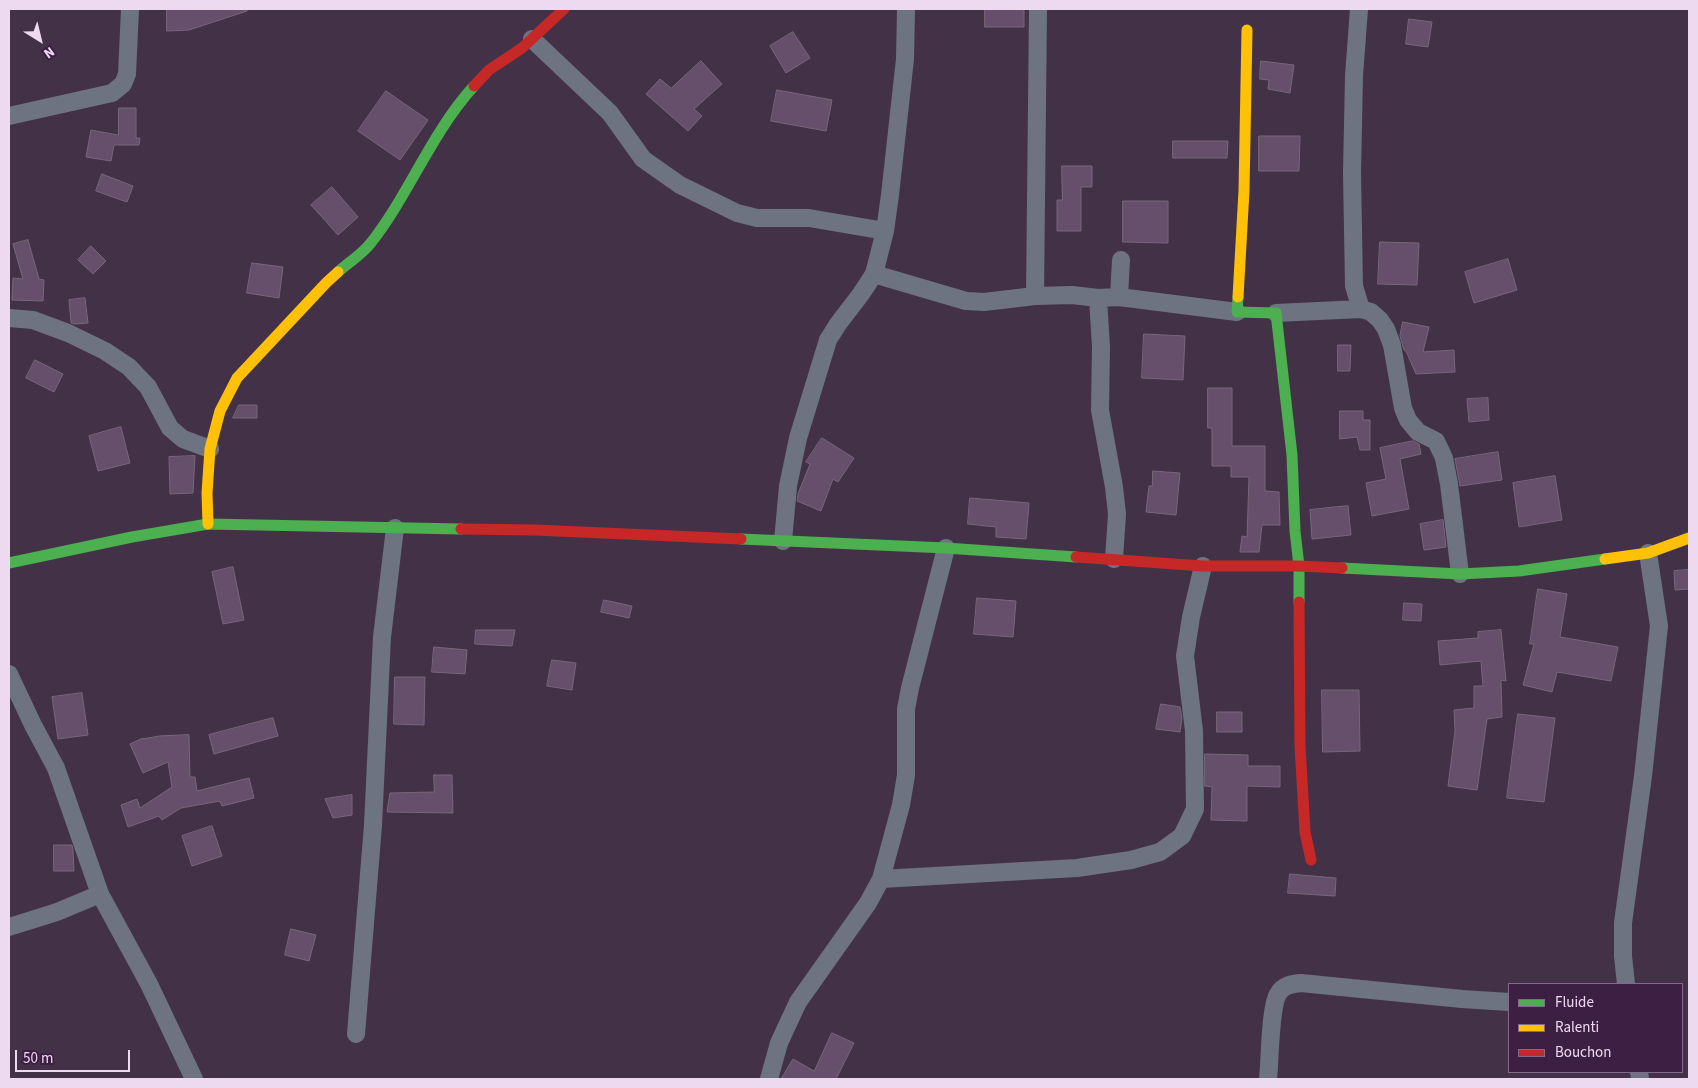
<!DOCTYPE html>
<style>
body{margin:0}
#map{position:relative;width:1698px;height:1088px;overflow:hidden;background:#433247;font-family:"Source Sans 3",sans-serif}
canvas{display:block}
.frame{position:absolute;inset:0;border:10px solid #eddaf1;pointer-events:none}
.legend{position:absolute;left:1508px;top:983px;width:175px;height:90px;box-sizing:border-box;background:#3e1f44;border:1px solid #846a89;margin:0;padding:6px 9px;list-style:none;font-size:15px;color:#eddaf1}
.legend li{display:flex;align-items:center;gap:10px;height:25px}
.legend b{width:25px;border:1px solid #846a89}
.north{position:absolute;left:15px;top:15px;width:50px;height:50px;-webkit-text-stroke:4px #3e1f44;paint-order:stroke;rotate:144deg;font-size:14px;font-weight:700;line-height:20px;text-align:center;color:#eddaf1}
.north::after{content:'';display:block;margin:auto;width:18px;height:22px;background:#eddaf1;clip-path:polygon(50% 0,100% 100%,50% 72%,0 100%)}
.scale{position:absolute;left:15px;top:1050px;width:115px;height:22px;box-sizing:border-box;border:2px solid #eddaf1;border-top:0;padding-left:6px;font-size:15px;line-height:18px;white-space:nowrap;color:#eddaf1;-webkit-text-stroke:4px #3e1f44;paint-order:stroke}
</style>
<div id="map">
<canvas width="1698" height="1088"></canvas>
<div class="frame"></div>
<ul class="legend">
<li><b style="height:6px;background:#4caf50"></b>Fluide</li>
<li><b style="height:6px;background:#ffc107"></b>Ralenti</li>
<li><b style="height:6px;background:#c62828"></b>Bouchon</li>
</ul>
<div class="north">N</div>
<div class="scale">50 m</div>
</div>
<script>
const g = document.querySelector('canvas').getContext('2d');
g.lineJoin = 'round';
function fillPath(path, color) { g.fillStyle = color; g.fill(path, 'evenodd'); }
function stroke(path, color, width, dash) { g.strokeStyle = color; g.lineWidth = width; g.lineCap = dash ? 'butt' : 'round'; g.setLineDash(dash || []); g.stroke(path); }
const building = new Path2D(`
 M167,9H247V11L189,30L167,31Z
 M985,9H1024V27H985Z
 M1409,19L1432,22L1428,47L1406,44Z
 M793,32L810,58L786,73L770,46Z
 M701,61L722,84L694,109L702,116L688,131L646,94L660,79L671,88Z
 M1261,61L1294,65L1290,93L1268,89L1269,80L1260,79Z
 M777,90L832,100L826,131L771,121Z
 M386,91L428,120L400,160L358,131Z
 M119,108H136V138H140L139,145H114L111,161L86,157L91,130L118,135Z
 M1259,136H1300L1299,171H1259Z
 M1173,141H1228L1227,158H1173Z
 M1062,166H1092V187H1081V231H1057V200H1062Z
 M102,174L133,186L127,202L96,191Z
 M332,187L358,217L338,235L311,205Z
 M1123,201H1168V243L1123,242Z
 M28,240L39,279L44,280L43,301L12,300L13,278L23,279L13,244Z
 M1380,242L1419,243L1417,285L1378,284Z
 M91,246L106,261L93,274L78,260Z
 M1508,259L1517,290L1474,303L1465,272Z
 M252,263L283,267L279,298L247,293Z
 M85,298L88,323L75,324L71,323L69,300Z
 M1403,322L1429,327L1423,352L1454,350L1455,372L1416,374L1406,351L1404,350L1400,336Z
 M1144,334L1185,336L1183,380L1142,378Z
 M1338,345H1351L1350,371H1338Z
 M35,360L63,374L54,392L26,378Z
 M1208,388H1232V446H1265V491L1279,492L1280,525H1262L1259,552H1240L1242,536L1247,537L1249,477H1231V466H1212V428H1208Z
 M1488,398L1489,420L1469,422L1467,399Z
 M239,405H257V418H233Z
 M1340,411H1363V420H1370V450H1360L1357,437L1340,439Z
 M121,427L130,463L98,471L89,436Z
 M822,438L854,458L838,482L833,479L821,511L797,501L798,494L810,464L806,462Z
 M1413,441L1419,444L1421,454L1400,459L1409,509L1372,516L1366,483L1386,479L1380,448Z
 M1498,452L1502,480L1460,486L1455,459Z
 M195,456L193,493L170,494L169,457Z
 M1153,471L1180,473L1176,515L1146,512L1149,486H1152Z
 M1555,476L1562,520L1519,527L1513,483Z
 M970,498L1029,503L1026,539L996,537V527L968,524Z
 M1348,506L1351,535L1312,539L1310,510Z
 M1443,520L1446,547L1424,550L1420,524Z
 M233,567L244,620L223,624L212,572Z
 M1689,570V589L1675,590L1674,571Z
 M1538,589L1567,594L1560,637L1618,647L1611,681L1557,672L1552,692L1523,685L1534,644H1530Z
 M977,598L1016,601L1013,637L974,634Z
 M604,600L632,606L629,618L601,612Z
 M1404,603L1422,604L1421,621L1403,620Z
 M476,630H515L512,646L475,644Z
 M1501,630L1506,681L1501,680L1502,717L1487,719L1477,790L1448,786L1455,731L1454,710L1474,708V686H1483L1481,661L1440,665L1438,641L1478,638V632Z
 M434,647L467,650L465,674L432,672Z
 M552,660L576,663L572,690L547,686Z
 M395,677H425L424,725L394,724Z
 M1322,690H1359L1360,751L1323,752Z
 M82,693L88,735L58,739L52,697Z
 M1161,704L1180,707L1182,718L1180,732L1156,729Z
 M1217,712H1242V732H1217Z
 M1518,714L1555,718L1544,802L1507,798Z
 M273,718L278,736L214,754L209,735Z
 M189,735L190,777H195L197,791L249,778L254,798L222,806L220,801L181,808L162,820L159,816L128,827L121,805L137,799L140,808L172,787L168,762L143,773L130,744L143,738V739L159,736Z
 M1205,754L1248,755V766H1280V787L1247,786V821L1211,820L1212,787L1205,786Z
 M434,775H452L453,813L387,812L390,793L434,792Z
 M352,795V815L333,818L325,799Z
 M212,826L222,856L192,866L182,836Z
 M54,845H72L73,850L74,871H54Z
 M1290,874L1336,878L1335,896L1288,893Z
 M291,929L316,935L309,961L285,955Z
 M832,1033L854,1043L836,1079H781L793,1059L814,1071Z`);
const street = new Path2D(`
 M906,9L905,59L890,195L885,231L874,274L966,301L984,302L1035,296
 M1038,9L1035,296L1072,295L1098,298
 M532,39L610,113L643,159L680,185L737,213L757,218H809L885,231
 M9,116L112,93L123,84L127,74L130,9
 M1121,260L1119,297L1237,312
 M1361,309L1371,312L1380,320L1386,329L1392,345L1403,408L1408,420L1418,432L1436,441L1444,458L1449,484L1460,574
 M1276,313L1361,309L1354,286L1352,173L1354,76L1359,9
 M9,318L33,320L68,333L105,351L129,367L148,387L170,428L183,439L210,449
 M783,541L788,486L798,438L828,340L838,324L861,294L874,274
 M1114,559L1117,514L1114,487L1100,410L1101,347L1098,298L1119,297
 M9,674L33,725L56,768L100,894L149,984L194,1079
 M881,879L1077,868L1131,860L1160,852L1182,836L1195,809L1194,731L1185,656L1191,617L1203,566
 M9,927L57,912L100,894
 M1626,984L1623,956V923L1643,776L1659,626L1648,553
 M356,1034L373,825L382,637L395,528
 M1639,1072L1640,1079
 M769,1079L779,1043L798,1002L868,903L881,879L901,805L906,775V709L910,688L946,548
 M1268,1079C1270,1061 1270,1007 1278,994C1283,985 1292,984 1301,983L1462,999L1509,1002`);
const fast = new Path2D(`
 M338,272C348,263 361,255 370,244C409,195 431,133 474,86
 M1238,297L1237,312L1276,313L1292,455L1295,531L1299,566V602
 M741,539L946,548L1076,557
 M9,563L132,537L208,524L461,529
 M1342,568L1460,574L1519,571L1605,559`);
const slow = new Path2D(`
 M1238,297L1244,191L1247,30
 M208,524L207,493L210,449L220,411L237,378L326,283L338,272
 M1605,559L1648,553L1689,538`);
const jam = new Path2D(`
 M474,86L489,70L522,48L564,9
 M461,529L535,530L741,539
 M1076,557L1203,566H1299L1342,568
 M1299,602L1300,746L1305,832L1311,860`);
fillPath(building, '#664f6a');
stroke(building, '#766779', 1);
stroke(street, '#6e7382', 18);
stroke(fast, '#4caf50', 11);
stroke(slow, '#ffc107', 11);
stroke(jam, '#c62828', 11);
</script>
